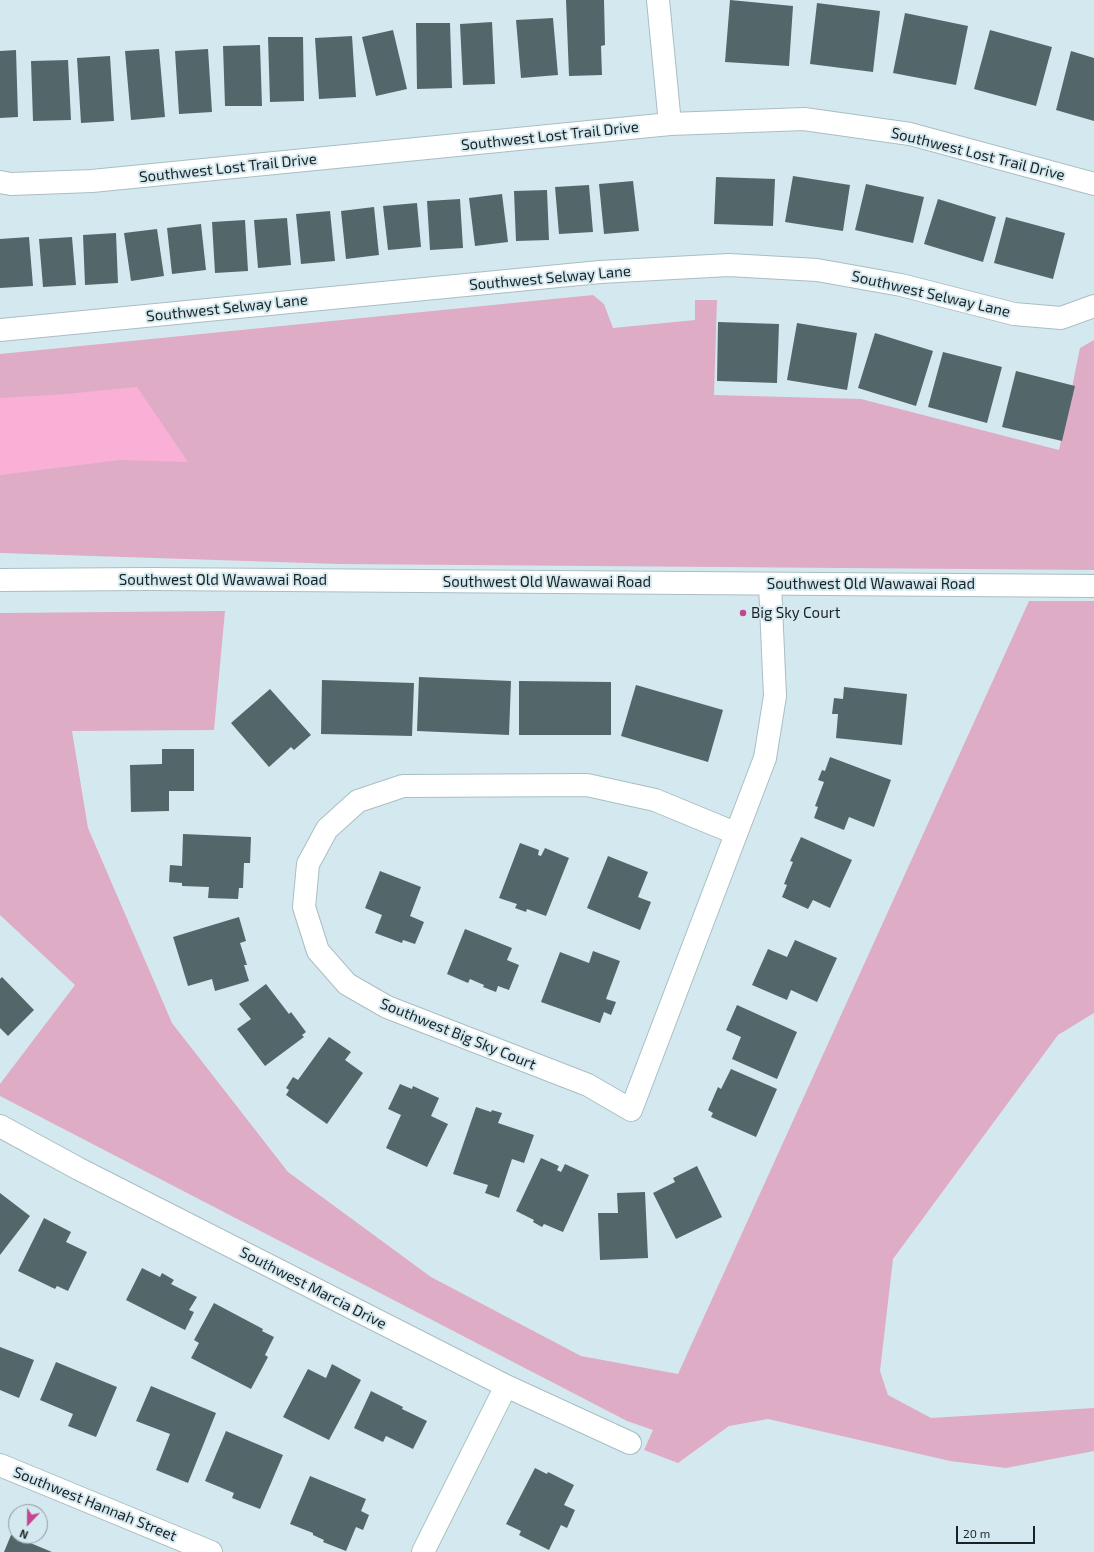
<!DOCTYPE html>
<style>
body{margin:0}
#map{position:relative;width:1094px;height:1552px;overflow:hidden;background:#d4e9ef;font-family:"Exo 2",sans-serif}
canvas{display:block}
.north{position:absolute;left:8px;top:1504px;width:40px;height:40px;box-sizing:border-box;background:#d4e9ef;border:1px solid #8a999e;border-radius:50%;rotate:202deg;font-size:11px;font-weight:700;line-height:16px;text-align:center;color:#1a2224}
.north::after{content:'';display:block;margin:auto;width:14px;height:18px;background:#c44591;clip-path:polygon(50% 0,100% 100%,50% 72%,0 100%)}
.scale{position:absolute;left:956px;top:1526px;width:79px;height:18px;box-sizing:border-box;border:2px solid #1a2224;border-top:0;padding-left:5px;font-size:12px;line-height:14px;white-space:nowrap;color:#1a2224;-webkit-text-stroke:3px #d4e9ef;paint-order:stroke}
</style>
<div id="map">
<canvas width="1094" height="1552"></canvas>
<div class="north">N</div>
<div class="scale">20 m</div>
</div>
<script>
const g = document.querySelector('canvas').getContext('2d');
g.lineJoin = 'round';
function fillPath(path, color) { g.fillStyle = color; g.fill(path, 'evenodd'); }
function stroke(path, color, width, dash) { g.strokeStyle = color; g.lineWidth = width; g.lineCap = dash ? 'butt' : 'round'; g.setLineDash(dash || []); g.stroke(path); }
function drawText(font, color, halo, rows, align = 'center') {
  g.font = font + ' "Exo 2",sans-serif'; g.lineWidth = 4; g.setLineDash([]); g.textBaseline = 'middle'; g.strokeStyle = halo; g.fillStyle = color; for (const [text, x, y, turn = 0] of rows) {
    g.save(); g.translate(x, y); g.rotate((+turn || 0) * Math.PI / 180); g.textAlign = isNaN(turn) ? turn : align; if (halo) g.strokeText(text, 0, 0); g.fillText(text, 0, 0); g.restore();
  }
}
const green = new Path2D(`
 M593,295L604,304L613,328L695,320V300H717L714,395L861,399L1059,450L1080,348L1094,340V570L339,564L0,553V354Z
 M1029,601H1094V1013L1058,1035L893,1259L880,1371L888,1395L931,1418L1094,1408V1451L1006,1468L950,1461L768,1419L729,1426L678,1463L644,1450L653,1430L627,1421L0,1096V1084L75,985L0,915V613L225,611L214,730L72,731L88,828L172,1023L288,1172L431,1277L581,1356L678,1374Z`);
const water = new Path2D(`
 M137,387L188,462L120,460L0,475V398L66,394Z`);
const building = new Path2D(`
 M566,0H604L605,45L601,46L602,75L569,76Z
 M730,0L793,6L789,66L725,62Z
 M817,3L880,11L873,72L810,64Z
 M905,13L968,26L956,85L893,73Z
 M553,18L558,75L521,78L516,20Z
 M492,22L495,84L463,85L460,24Z
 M416,23H450L452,88L417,89Z
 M393,30L407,89L376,96L362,37Z
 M990,30L1052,47L1036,106L974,89Z
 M352,36L356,97L319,99L315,38Z
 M268,37H303L304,101L270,102Z
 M260,45L262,106H225L223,46Z
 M159,49L165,117L131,120L125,51Z
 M208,49L212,112L179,114L175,51Z
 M16,50L18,117L0,118V51Z
 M1071,51L1094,58V121L1056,110Z
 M110,56L114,121L81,123L77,58Z
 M68,60L71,120L33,121L31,61Z
 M793,176L850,185L843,231L785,222Z
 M716,177L775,179L773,226L714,224Z
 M633,181L639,231L604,234L599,184Z
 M866,184L924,197L913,243L855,230Z
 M589,185L593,232L559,234L555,187Z
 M547,190L549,240L516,241L514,191Z
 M502,194L508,242L475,246L469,198Z
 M460,199L463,248L430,250L427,201Z
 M938,199L996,217L983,262L924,244Z
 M417,203L421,247L388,250L383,206Z
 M374,207L379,255L346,259L341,211Z
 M330,211L335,261L301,264L296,214Z
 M1006,217L1065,233L1053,279L994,263Z
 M287,218L291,265L258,268L254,220Z
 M245,220L248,271L215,273L212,222Z
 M201,224L206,270L172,274L167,228Z
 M157,229L164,276L131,281L124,233Z
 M116,233L118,283L85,285L83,235Z
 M29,237L33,286L0,288V239Z
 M72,237L76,285L43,287L39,239Z
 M718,322L779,324L777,383L717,381Z
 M797,323L857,333L847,390L787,380Z
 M875,333L933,351L916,406L858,388Z
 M943,352L1002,367L987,423L928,407Z
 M1016,371L1075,386L1062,441L1002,427Z
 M419,677L511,681L509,735L417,731Z
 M322,680L414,683L412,736L321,734Z
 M519,681L611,682V735H519Z
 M636,685L723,710L708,762L621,736Z
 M844,687L907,694L902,745L836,738L838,714H832L834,698L843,699Z
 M270,689L311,735L294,750L291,747L269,767L231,723Z
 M162,749H194V791H169V811L131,812L130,765L162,764Z
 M830,757L891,780L874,827L849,817L844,830L814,818L818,807L815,806L824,782L818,780L822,770L825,771Z
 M183,834L251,837L250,863H244L243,888H239L238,899L208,898L209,887L182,886V883L169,882L170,865L182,866Z
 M801,837L852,860L830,908L813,900L808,909L782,897L787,885L784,884L793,862L790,861Z
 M520,843L539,850L538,855L541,856L545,848L569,858L546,916L527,909L526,912L515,908L517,904L499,898Z
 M608,856L648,872L638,897L651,902L640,930L587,908Z
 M380,871L421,887L410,916L424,922L415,944L403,940L402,943L375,933L382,915L365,908Z
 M239,917L246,941L240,943L247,965H244L249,981L215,991L212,979L188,986L173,937Z
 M465,929L512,948L507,960L519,965L509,990L498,986L496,992L483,987L484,985L470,979L468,983L447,974Z
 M795,940L837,958L817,1002L791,990L787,1000L752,985L768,949L787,957Z
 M593,951L620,961L606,999L616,1002L611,1015L604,1012L600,1023L541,1002L560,952L589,963Z
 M2,977L34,1010L8,1036L0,1028V979Z
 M266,984L289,1014L291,1012L306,1032L302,1035L304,1037L265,1066L237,1029L251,1019L239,1004Z
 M737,1005L797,1032L777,1079L732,1059L741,1037L726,1030Z
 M329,1037L351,1052L345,1060L363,1073L327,1124L286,1095L289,1090L286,1088L293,1077L298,1080Z
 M731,1069L777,1089L756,1137L711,1117L713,1113L708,1110L718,1087L721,1089Z
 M400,1084L412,1089L413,1086L439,1098L431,1116L448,1124L427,1167L386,1148L401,1115L388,1109Z
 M476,1107L491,1112L492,1110L502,1113L498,1123L534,1135L524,1163L512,1159L499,1198L485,1193L488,1185L453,1174Z
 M541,1158L559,1166L557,1170L561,1172L565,1164L589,1175L563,1232L544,1224L542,1227L533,1222L534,1220L516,1211Z
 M697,1166L722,1217L676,1239L653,1193L675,1182L673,1178Z
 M645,1192L648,1258L600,1260L598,1213H618L617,1193Z
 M0,1193L30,1216L0,1255Z
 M44,1218L71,1232L66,1242L87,1252L68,1291L57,1286L55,1289L18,1271Z
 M142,1268L160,1277L162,1273L174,1280L171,1284L197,1297L189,1310L194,1312L185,1330L126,1300Z
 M214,1303L263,1329L262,1331L274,1337L265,1355L268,1357L251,1389L191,1358L199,1343L194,1340Z
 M0,1347L34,1360L19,1398L0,1390Z
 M56,1362L117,1387L96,1437L68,1426L73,1414L40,1400Z
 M332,1364L361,1380L329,1440L283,1417L308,1369L326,1378Z
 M151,1386L216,1413L188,1483L156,1470L170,1434L136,1421Z
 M371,1391L403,1407L402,1409L427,1421L413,1449L386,1436L383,1442L354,1428Z
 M226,1431L283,1455L260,1509L232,1498L234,1493L205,1481Z
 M535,1468L547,1474L548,1472L574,1485L564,1505L575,1510L567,1528L561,1525L549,1550L519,1535L521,1531L506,1524Z
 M310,1476L366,1499L361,1511L369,1515L363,1530L356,1527L346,1551L323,1542L324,1540L313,1535V1533L290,1524Z
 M11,1535L52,1552H4Z`);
const street = new Path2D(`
 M658,0L670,124
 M0,182L11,184L92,181L670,124L804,119L910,134L1094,184
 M0,330L600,272L729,265L817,270L901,285L1014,314L1061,318L1094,306
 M735,833L655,800L587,785L403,786L358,801L327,829L308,864L304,907L318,951L347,984L387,1007L588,1085L631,1110L765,758L775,696L770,584
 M0,1126L79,1169L506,1386L630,1443
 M0,1465L211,1552
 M423,1552L506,1386`);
const secondary = new Path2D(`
 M0,580L150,579L1094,586`);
const markers = [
 [743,613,4,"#c44591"]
];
const streetNames = [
 ["Southwest Lost Trail Drive",550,136,-6],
 ["Southwest Lost Trail Drive",978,154,14],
 ["Southwest Lost Trail Drive",228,168,-6],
 ["Southwest Selway Lane",550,278,-5],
 ["Southwest Selway Lane",931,294,13],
 ["Southwest Selway Lane",227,308,-6],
 ["Southwest Old Wawawai Road",223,580],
 ["Southwest Old Wawawai Road",547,582],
 ["Southwest Old Wawawai Road",871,584],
 ["Southwest Big Sky Court",458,1034,22],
 ["Southwest Marcia Drive",313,1288,27],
 ["Southwest Hannah Street",95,1504,22]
];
const poiNames = [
 ["Big Sky Court",751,613]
];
fillPath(green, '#dfacc6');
fillPath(water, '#faafd6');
fillPath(building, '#53676b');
stroke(street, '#a9bec3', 24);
stroke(secondary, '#a9bec3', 24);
stroke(street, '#fff', 22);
stroke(secondary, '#fff', 22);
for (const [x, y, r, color] of markers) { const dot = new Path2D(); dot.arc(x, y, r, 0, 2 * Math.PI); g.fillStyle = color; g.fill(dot); stroke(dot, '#d4e9ef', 1.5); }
drawText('15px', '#1a2224', '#d4e9ef', streetNames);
drawText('15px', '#1a2224', '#d4e9ef', poiNames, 'left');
</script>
